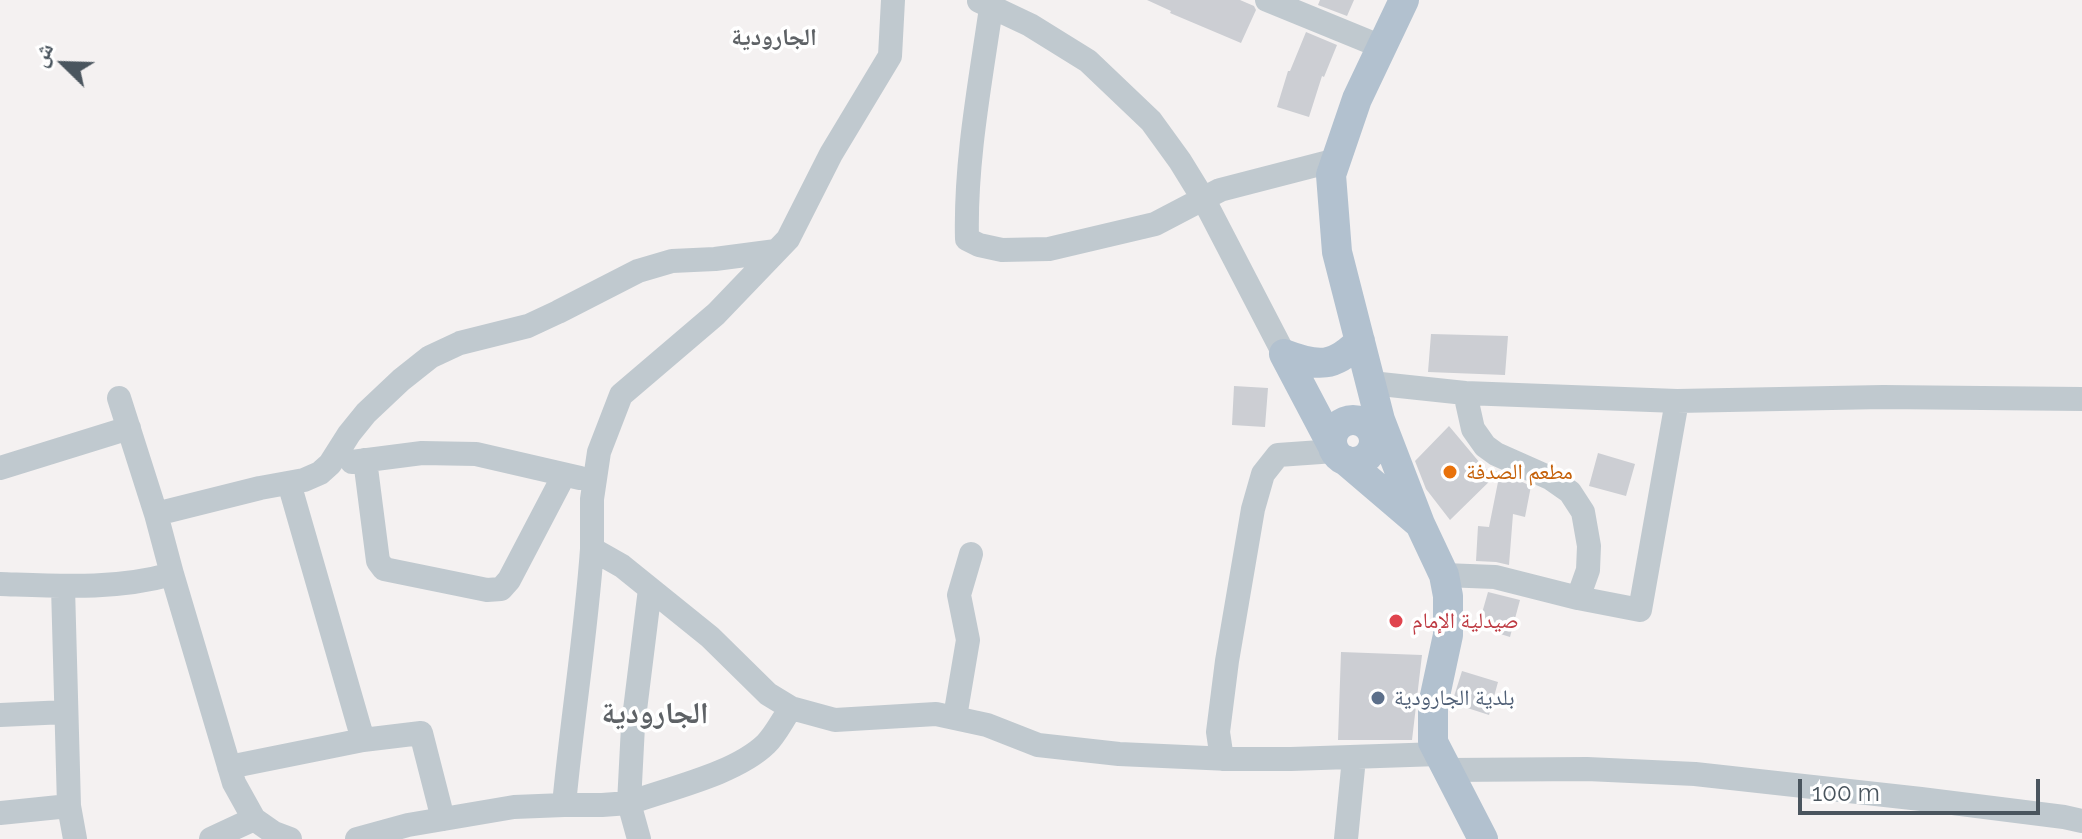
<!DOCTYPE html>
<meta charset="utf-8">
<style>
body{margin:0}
#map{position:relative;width:2082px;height:839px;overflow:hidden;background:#f4f1f1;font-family:Raleway,"Noto Naskh Arabic",sans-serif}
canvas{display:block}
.north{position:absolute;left:24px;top:24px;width:80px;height:80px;-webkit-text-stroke:6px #fff;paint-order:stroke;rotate:293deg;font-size:22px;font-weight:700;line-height:32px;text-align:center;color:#4a555e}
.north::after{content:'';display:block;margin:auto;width:28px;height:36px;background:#4a555e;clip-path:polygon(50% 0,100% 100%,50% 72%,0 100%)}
.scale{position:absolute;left:1798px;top:779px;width:242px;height:36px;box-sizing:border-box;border:4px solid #4a555e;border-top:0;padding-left:10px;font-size:24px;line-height:28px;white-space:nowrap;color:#4a555e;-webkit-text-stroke:6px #fff;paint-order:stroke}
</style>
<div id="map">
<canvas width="2082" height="839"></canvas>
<div class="north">ش</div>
<div class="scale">100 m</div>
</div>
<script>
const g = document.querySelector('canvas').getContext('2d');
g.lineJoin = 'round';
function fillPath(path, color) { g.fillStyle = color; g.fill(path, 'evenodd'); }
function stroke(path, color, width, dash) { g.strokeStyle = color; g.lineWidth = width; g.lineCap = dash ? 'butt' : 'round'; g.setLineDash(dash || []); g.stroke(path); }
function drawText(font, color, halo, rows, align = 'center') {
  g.font = font + ' Raleway,"Noto Naskh Arabic",sans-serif'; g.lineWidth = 7; g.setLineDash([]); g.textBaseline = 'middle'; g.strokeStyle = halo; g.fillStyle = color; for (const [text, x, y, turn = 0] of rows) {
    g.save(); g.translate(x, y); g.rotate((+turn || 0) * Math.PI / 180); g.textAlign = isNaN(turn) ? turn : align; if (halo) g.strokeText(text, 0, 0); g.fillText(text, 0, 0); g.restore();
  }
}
const building = new Path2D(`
 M1147,0H1240L1254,6L1256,10L1241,43L1170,13L1171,11Z
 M1320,0H1354L1347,16L1318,5Z
 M1306,32L1337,45L1324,77L1322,76L1309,117L1277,107L1288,71H1290Z
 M1431,334L1508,336L1505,375L1428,372Z
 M1234,386L1268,388L1265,427L1232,425Z
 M1449,426L1485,469L1499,472L1450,520L1426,489L1415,461Z
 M1598,453L1635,464L1626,496L1589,486Z
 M1500,472L1531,486L1525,517L1513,514L1509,565L1496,562L1476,561L1478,526L1489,527Z
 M1488,592L1520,600L1510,637L1478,627Z
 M1341,652L1422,655L1412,740H1338Z
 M1462,671L1498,682L1489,715L1452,703Z`);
const minor = new Path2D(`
 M893,0L890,56L831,154L788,239L716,314L621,395L599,452L592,499V549L622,566L710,637L768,694L791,708L835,720L936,714L987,725L1038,745L1119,754L1229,759H1291L1439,754
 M1267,0L1382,47
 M979,1L1030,25L1088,61L1151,121L1180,161L1204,200L1284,354
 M991,8C980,84 965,162 967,239L979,245L1002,250L1049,249L1155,224L1220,190L1336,160
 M1371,383L1465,393L1473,429L1485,446L1496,454L1550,478L1570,492L1583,512L1589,546L1588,570L1578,598L1495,577L1444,575
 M1465,393L1677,401L1640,610L1578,598
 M119,398L156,514
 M1677,401L1883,397L2082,399
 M365,460L378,561L384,569L487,590L501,589L509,580L564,475
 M352,462L422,453L476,454L580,478
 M0,468L129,428
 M172,574L234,783L254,819L274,833L290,839
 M0,584C58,586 116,590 172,574L156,514L260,488L304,480L320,473L330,464L349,434L366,413L401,380L430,357L460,343L528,326L558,312L638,271L672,261L715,259L776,251
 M63,587L69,806L75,839
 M0,715L66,712
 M955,717L968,640L959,595L971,554
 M363,740L421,733L443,819
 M1222,759L1218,732L1227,661L1253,509L1263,474L1278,455L1335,451
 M229,767L363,740L289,483
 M1448,770L1587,769L1695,774L1921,799L2064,817L2082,821
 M564,805C572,719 586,634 592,549
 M0,813L69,806
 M211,839L254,819
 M357,839L408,825L514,807L564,805H602L629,803L633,726L650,589
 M639,839L629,803C670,788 735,774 766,744C776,734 783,719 791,708
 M1346,839L1354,758`);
const major = new Path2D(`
 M1404,0L1357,99L1331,175L1337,252L1380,420L1420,524
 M1284,354L1332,445
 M1284,354C1318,367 1334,368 1360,341
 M1332 441a21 21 0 1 1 42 0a21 21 0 1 1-42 0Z
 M1345,460L1420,524L1444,575L1448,596V635L1433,705V742L1483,839`);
const markers = [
 [1450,472,8,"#e8710a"],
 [1396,621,8,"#e0444e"],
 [1378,698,8,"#5c6f8a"]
];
const foodNames = [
 ["مطعم الصدفة",1466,472]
];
const healthNames = [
 ["صيدلية الإمام",1412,621]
];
const serviceNames = [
 ["بلدية الجارودية",1394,698]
];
const neighbourhoodNames = [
 ["الجارودية",774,38]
];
const districtNames = [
 ["الجارودية",655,714]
];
fillPath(building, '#ccced3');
stroke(minor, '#c0c9cf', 24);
stroke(major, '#b2c1cf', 30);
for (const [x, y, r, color] of markers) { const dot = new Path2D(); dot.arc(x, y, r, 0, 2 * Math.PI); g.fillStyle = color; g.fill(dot); stroke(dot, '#fff', 3); }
drawText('22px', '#c56008', '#fff', foodNames, 'left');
drawText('22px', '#be3a42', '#fff', healthNames, 'left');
drawText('22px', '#4e5e75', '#fff', serviceNames, 'left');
drawText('bold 24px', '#5e6266', '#fff', neighbourhoodNames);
drawText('bold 30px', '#5e6266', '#fff', districtNames);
</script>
